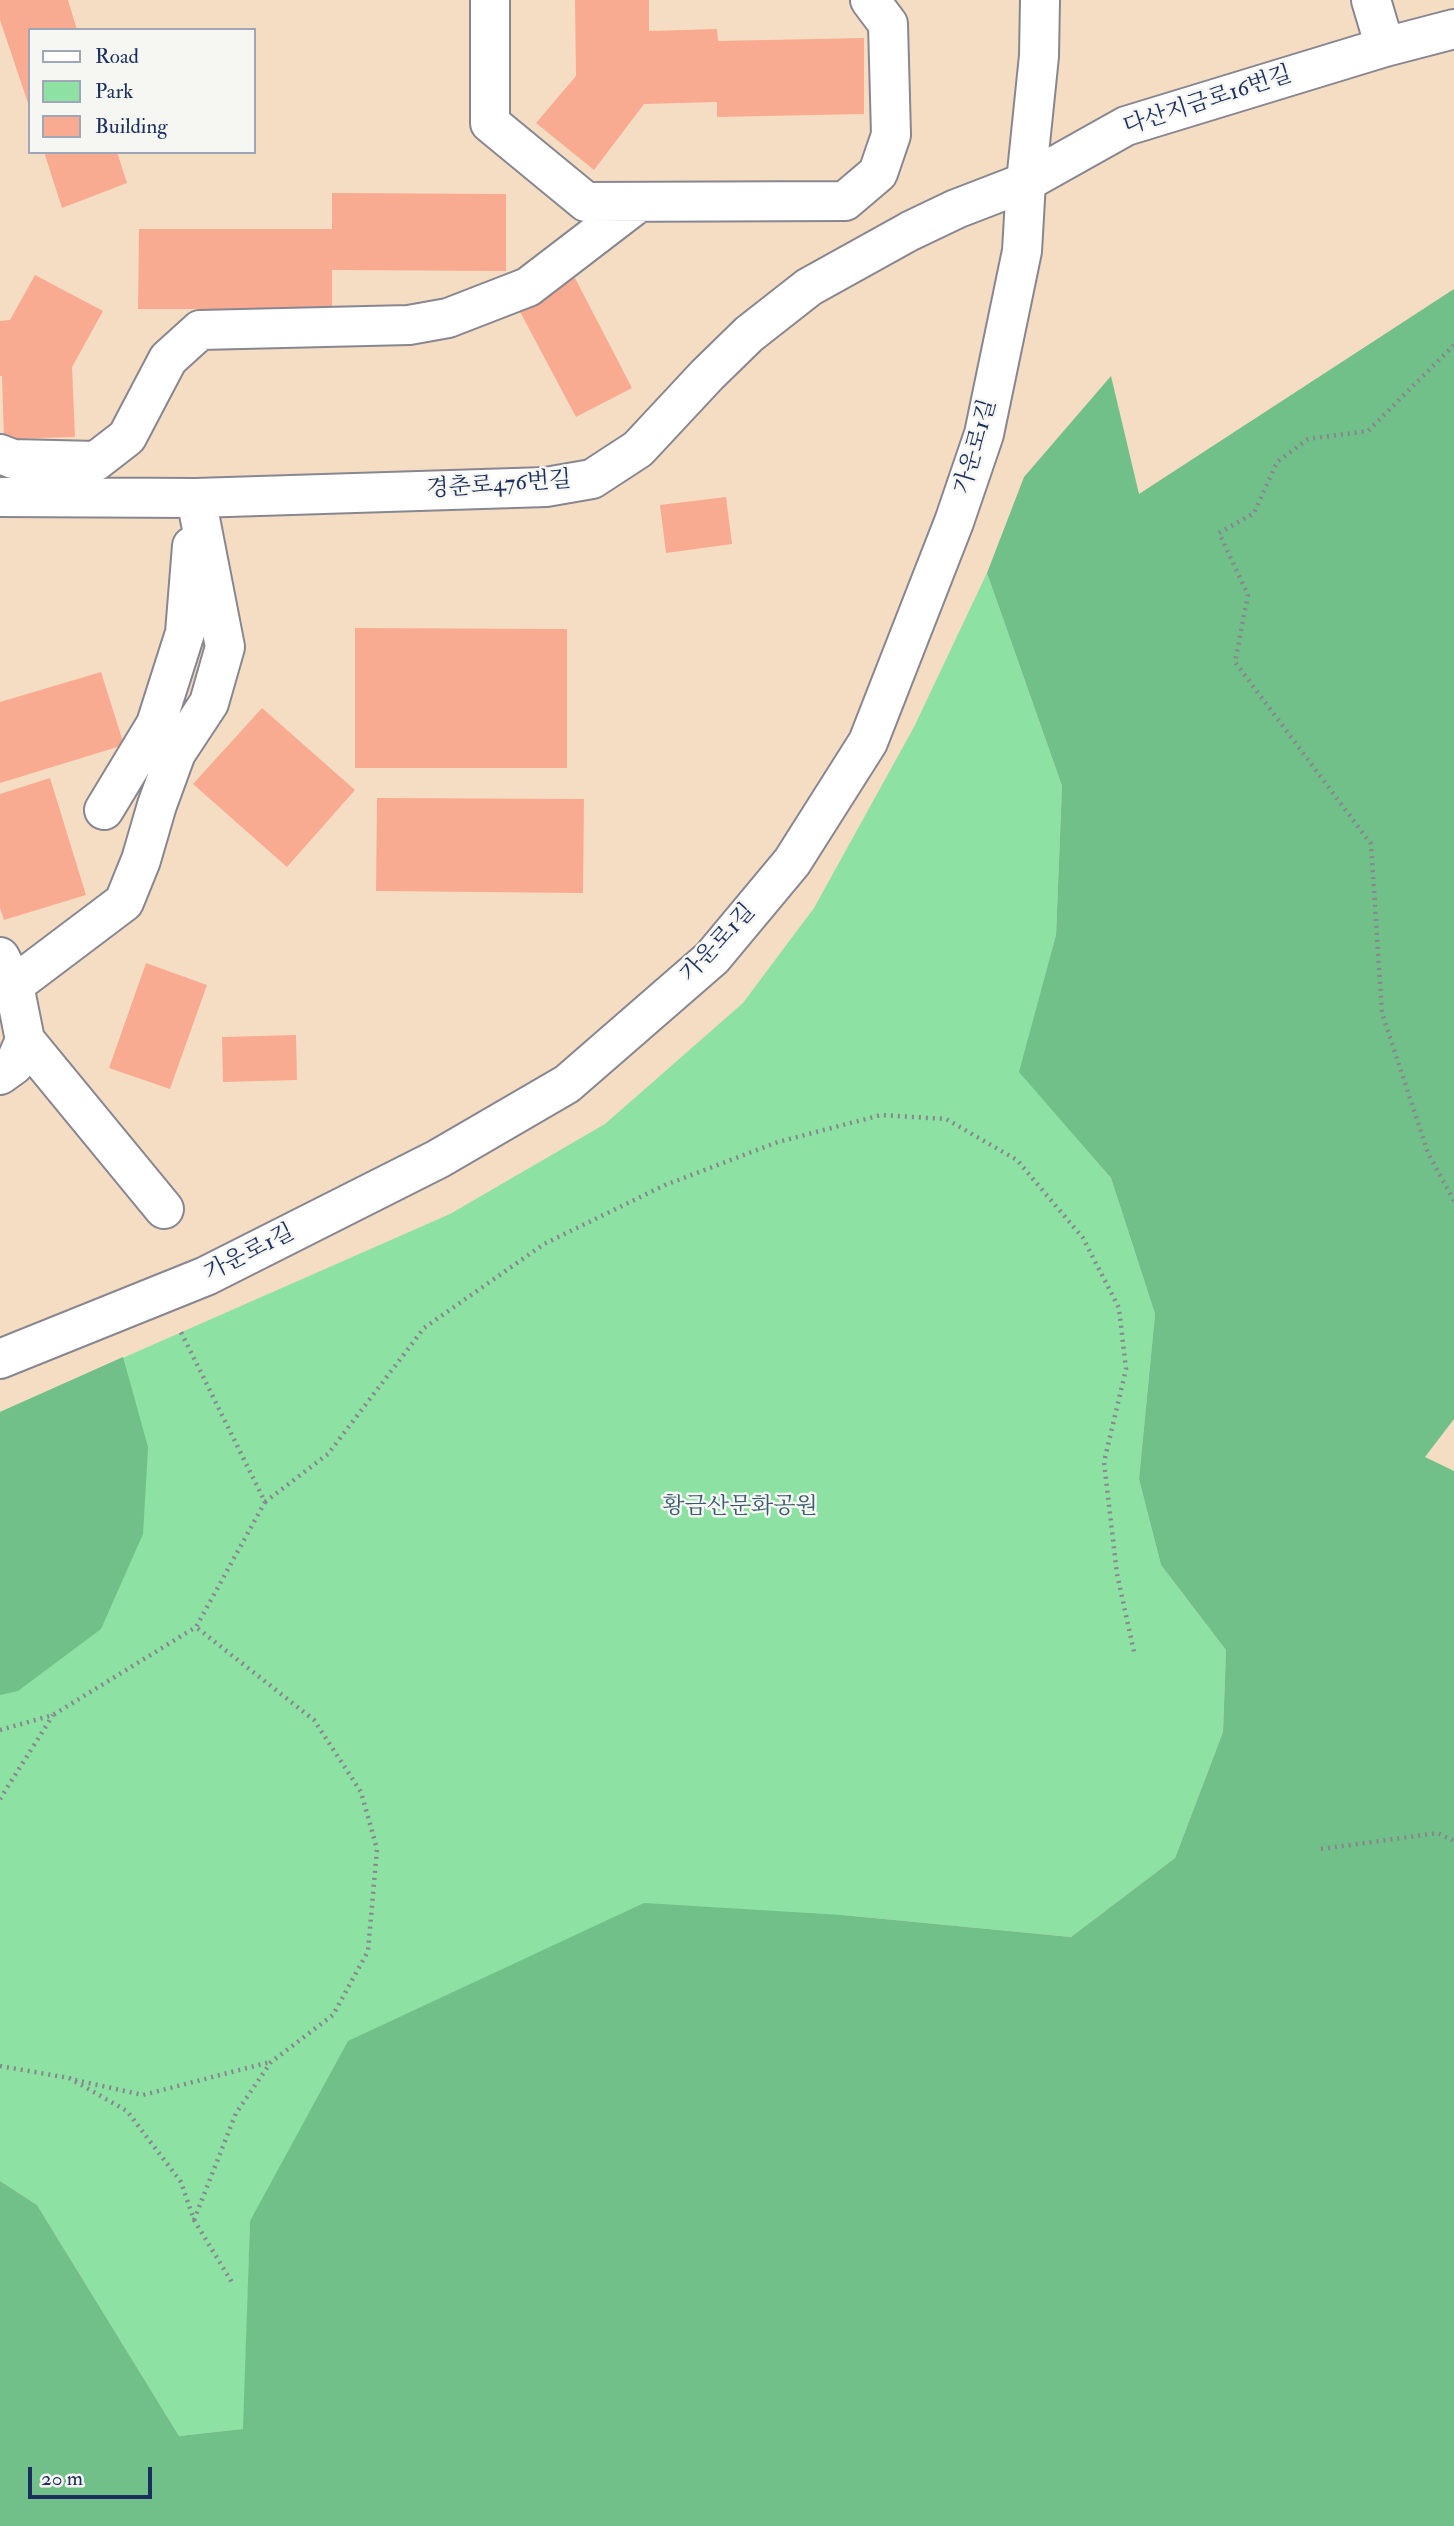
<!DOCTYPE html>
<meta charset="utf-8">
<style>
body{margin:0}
#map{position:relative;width:1454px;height:2526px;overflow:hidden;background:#f4ddc3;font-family:"IM FELL Double Pica",serif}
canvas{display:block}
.legend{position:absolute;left:28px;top:28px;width:228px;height:126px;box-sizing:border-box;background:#f6f6f2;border:2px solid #9ea6b7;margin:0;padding:9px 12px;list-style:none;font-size:21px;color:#1b2f5e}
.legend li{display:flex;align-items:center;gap:14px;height:35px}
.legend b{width:35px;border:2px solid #9ea6b7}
.scale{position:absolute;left:28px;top:2467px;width:124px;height:32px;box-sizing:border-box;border:4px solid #1b2f5e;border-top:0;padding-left:9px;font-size:21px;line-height:24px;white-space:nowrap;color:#1b2f5e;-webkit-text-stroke:5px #f6f6f2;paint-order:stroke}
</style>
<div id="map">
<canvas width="1454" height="2526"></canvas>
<ul class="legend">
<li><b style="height:9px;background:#fff"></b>Road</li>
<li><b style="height:19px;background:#8ce1a3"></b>Park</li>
<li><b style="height:19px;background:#f9ab91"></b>Building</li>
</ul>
<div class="scale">20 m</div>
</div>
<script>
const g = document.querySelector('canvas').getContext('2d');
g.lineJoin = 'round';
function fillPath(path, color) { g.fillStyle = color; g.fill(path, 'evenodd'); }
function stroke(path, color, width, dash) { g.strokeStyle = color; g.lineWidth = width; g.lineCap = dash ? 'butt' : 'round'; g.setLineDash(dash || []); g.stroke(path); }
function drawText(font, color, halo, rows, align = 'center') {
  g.font = font + ' "IM FELL Double Pica","Noto Serif KR",serif'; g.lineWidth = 5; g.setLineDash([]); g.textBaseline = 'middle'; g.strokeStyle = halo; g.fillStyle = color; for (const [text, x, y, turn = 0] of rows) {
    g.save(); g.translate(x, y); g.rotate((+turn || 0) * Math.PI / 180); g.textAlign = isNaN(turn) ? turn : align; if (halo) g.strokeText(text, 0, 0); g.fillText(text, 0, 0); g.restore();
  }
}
const green = new Path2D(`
 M987,573L1062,786L1056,935L1020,1072L1111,1178L1155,1314L1139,1479L1161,1565L1226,1650L1223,1732L1175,1858L1071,1937L842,1915L250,2221L244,2429L179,2436L37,2205L0,2181V1412L450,1214L605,1124L743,1003L814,908L914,727Z`);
const forest = new Path2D(`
 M1454,289V1419L1425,1457L1454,1471V2526H0V2181L37,2205L179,2436L243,2429L250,2221L348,2041L644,1903L842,1915L1071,1937L1175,1858L1223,1732L1226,1650L1161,1565L1139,1479L1155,1314L1111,1178L1019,1072L1056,935L1062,786L987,573L1024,477L1111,376L1139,494Z
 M123,1357L148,1447L143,1534L101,1629L18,1691L0,1695V1412Z`);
const building = new Path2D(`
 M0,0H68L77,30H30V109L0,20Z
 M575,0H649V31L717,29L718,41L864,38V114L717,117V102L644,104L594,170L536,123L576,76Z
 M44,152H117L127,183L62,208Z
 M332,193L506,194V271L332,270V309H138L139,229H332Z
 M35,275L103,311L72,367L75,437L4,439L2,376H0V321L10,320Z
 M575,278L632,388L576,417L518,308Z
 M726,497L732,544L666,553L660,505Z
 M355,628L567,629V768H355Z
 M101,672L124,745L0,783V702Z
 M262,708L355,790L287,867L193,784Z
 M50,778L86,895L4,920L0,908V794Z
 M377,798L584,799L583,893L376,891Z
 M146,963L207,985L170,1089L109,1068Z
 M296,1035L297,1080L223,1082L222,1037Z`);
const path = new Path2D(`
 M1454,345L1368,431L1308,439L1277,462L1254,513L1219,533L1248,595L1235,662L1371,844L1382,1013L1428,1153L1454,1201
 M265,1502L328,1454L424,1328L544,1244L665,1185L778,1142L881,1115L946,1119L1017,1160L1083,1238L1119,1308L1126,1369L1104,1462L1117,1574L1134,1652
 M0,1730L53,1715L196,1627L265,1502L180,1330
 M0,1799L53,1715
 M1321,1849L1438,1833L1454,1841
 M0,2066L69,2078L127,2111L181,2182L194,2220L233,2284
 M75,2080L143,2095L270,2062
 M194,2220L236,2113L271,2062L333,2015L368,1951L377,1849L361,1792L314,1720L196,1627`);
const minor = new Path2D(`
 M490,0V123L586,202L845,201L878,173L891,135L888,24L870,0
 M1371,0L1385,47
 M0,454L13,459L96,461L127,437L168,359L200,330L409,325L448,318L528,287L639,202
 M0,497L196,498L546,487L592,479L638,449L707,375L749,334L809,287L910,231L956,209L1026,182L1126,126L1385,47L1454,29
 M104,810L156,724L185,633L192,546
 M0,957L14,985L25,1040L14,1065L0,1075
 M14,985L124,902L141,860L157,805L176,753L209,703L225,647L196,498
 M25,1040L164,1209
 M0,1359L206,1276L438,1159L567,1084L712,958L792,862L868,742L954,522L984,434L1022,251L1026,182L1039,56L1040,0`);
const streetNames = [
 ["다산지금로16번길",1208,102,-18],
 ["가운로1길",977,447,-74],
 ["경춘로476번길",499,486,-4],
 ["가운로1길",719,944,-47],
 ["가운로1길",250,1254,-27]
];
const parkNames = [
 ["황금산문화공원",740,1508]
];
fillPath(green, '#8ce1a3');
fillPath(forest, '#71bf89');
fillPath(building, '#f9ab91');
stroke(minor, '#888690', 42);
stroke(path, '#888690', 4.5, [2, 5]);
stroke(minor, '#fff', 38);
drawText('23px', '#1b2f5e', '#f6f6f2', streetNames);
drawText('23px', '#375c6f', '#f6f6f2', parkNames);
</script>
